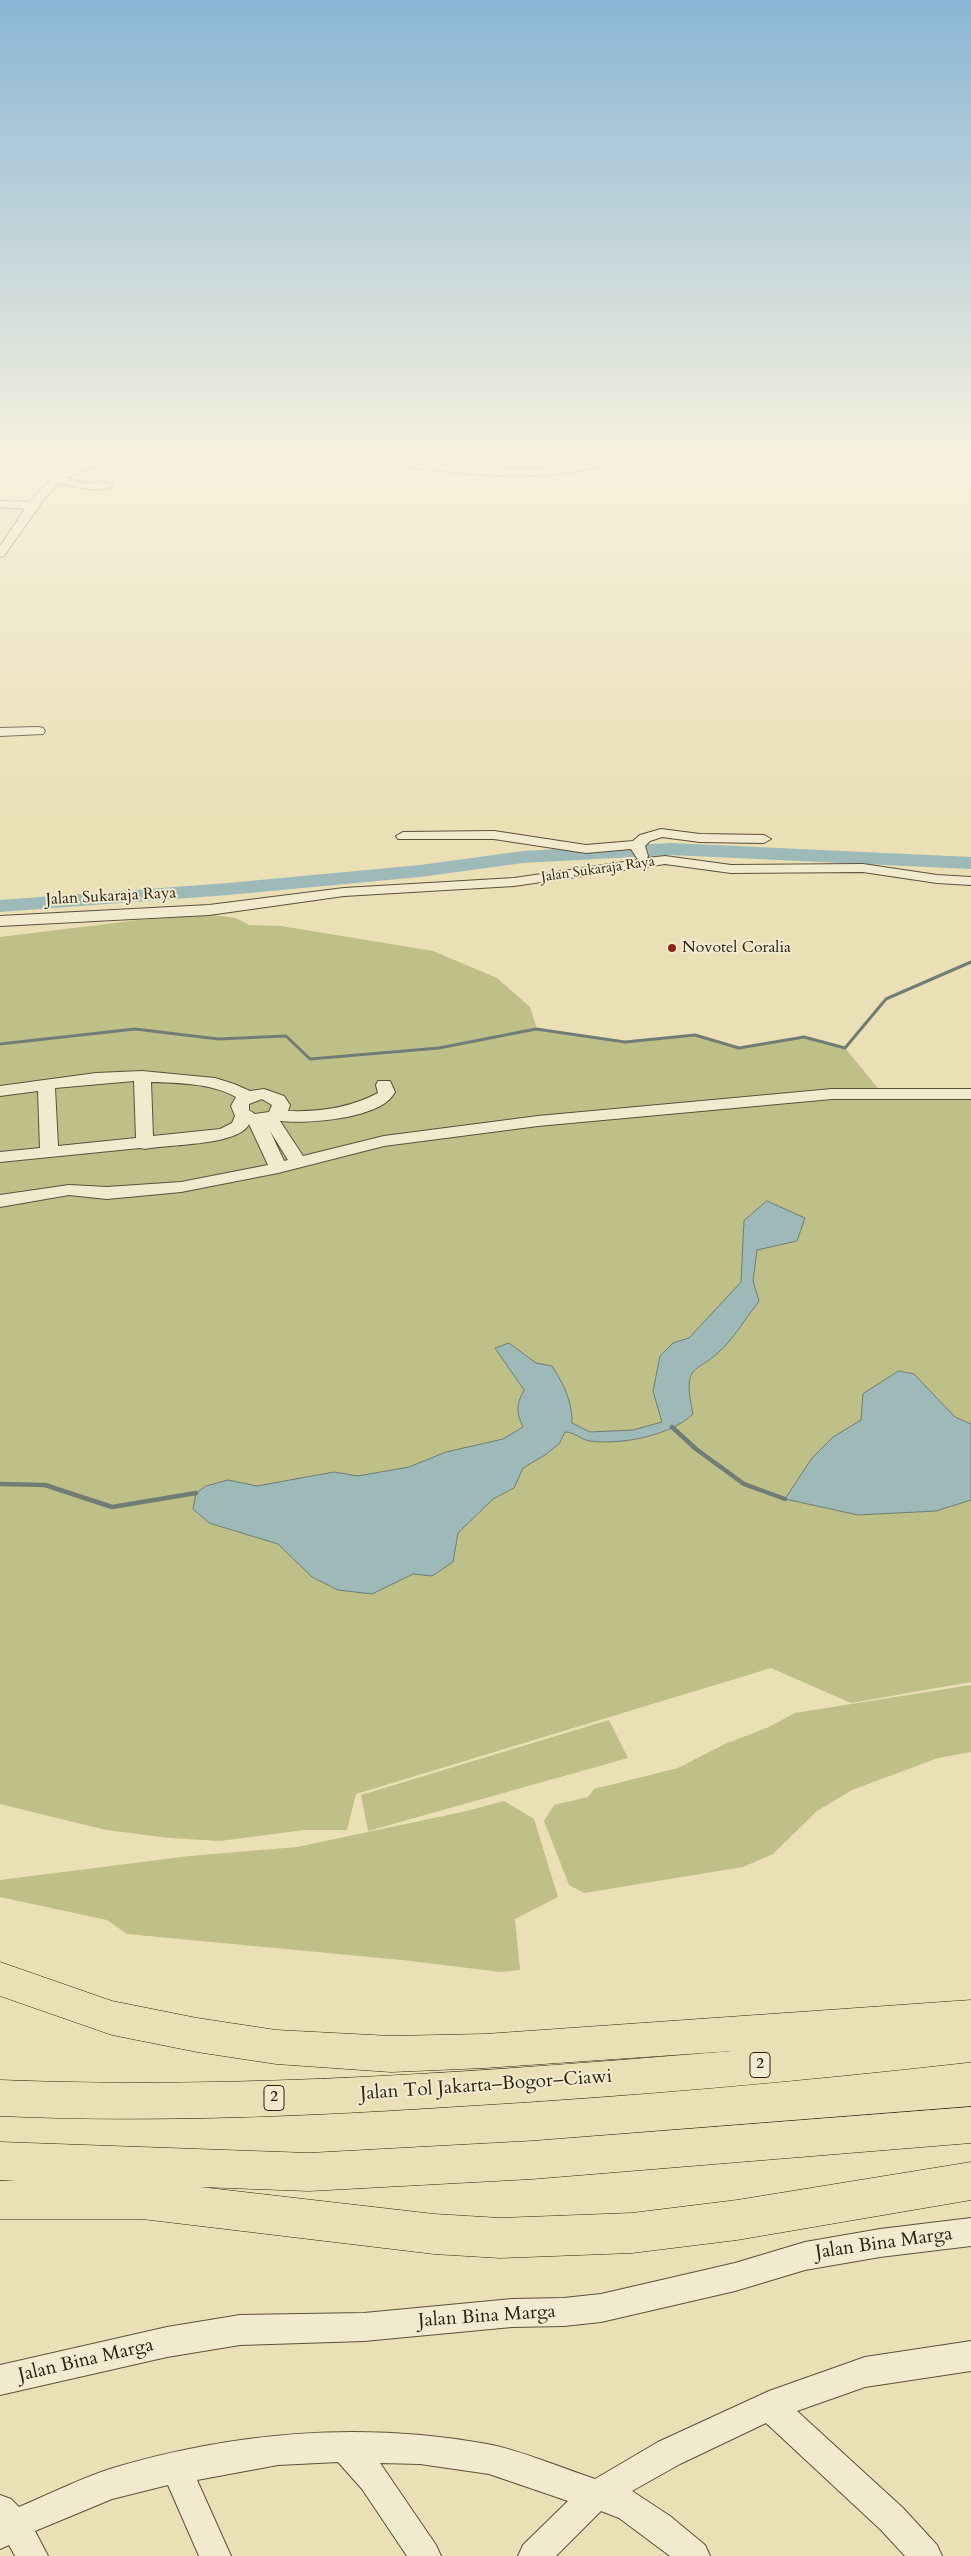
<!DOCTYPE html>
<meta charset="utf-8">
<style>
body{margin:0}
canvas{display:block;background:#eadfb5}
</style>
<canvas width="971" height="2556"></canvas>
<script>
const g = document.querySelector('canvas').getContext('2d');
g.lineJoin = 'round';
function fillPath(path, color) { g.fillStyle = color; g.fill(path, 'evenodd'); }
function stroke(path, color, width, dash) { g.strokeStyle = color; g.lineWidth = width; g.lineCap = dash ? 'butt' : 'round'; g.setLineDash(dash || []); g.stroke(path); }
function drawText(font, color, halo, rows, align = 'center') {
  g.font = font + ' Cardo,serif'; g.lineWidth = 4; g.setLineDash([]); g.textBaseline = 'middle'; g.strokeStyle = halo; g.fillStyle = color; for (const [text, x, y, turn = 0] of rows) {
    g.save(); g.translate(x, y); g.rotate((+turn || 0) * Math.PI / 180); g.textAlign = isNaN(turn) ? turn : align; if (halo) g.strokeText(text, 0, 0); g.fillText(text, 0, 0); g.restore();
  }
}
const green = new Path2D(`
 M213,915L236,918L249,925L281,926L433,951L497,978L530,1007L537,1029L625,1042L695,1035L739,1048L804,1037L845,1048L886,1098L971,1099V1682L851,1703L771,1668L356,1794L347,1830H304L220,1841L169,1838L106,1830L0,1804V937L139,920Z
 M971,1685V1752L938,1758L852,1790L817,1811L773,1854L743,1867L584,1893L569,1885L544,1821L554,1805L588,1797L594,1789L678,1768L725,1744L769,1727L795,1713Z
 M609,1720L628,1758L368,1831L361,1795Z
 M504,1801L534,1819L558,1897L515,1919L520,1970L501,1972L402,1960L127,1934L107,1920L0,1897V1880L190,1856L297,1847L467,1811Z`);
const water = new Path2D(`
 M767,1201L805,1218L797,1241L757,1250L753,1281L759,1301C748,1315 738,1332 726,1345C698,1376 681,1359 693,1414C670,1436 621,1445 590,1441C581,1440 575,1432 565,1432L559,1444L545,1455L523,1468L514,1488L493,1499L458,1533L453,1562L432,1576L413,1574L372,1594L338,1590L312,1577L278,1544L209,1523L193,1509L196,1493L206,1486L228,1480L257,1486L334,1472L358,1476L409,1467L446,1452L503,1439L523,1427C516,1412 516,1405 524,1390L495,1348L509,1343L536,1363L552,1366C564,1385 572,1400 572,1423L590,1432L633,1430L662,1422L653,1391L660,1356L673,1343L689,1338L741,1282L744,1221Z
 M899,1371L914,1374L955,1417L971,1424V1500L936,1511L858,1515L785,1499L812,1458L833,1437L861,1420L863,1394Z`);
const streamFar1 = new Path2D(`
 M0,1044L135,1029L218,1039L286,1036L310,1059L439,1048L536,1029L625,1042L695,1035L739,1048L804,1037L845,1048L886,999L971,962`);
const stream = new Path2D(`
 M672,1427L696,1449L744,1484L785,1499
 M0,1484L45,1485L112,1507L196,1493`);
const river = new Path2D(`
 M671,843L971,857V869L671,855L523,863L420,877L228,895L0,912V900L228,883L420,865L523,851Z`);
const minor = new Path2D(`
 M111,458H139L134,461L93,467L68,477L66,478L84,483L108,482L113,485C103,495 72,486 59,483L44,499L4,556L0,557V546L25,509L0,507V501L30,502C53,472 74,463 111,458Z
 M352,458H385L453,465L523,469L557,467L587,463L605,458H620C616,462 609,463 603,465C528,488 434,469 357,461Z
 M38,727L43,728L45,731L43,734L0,736V728Z
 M661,829L700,834L764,835L771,839L764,843L700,842L662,837L650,841L645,846L648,856L647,858L665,856L731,865L863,864L937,875L971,877V885L937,883L863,872L731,873L665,864L514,886L344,896L209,915L0,926V916L209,905L344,888L514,878L638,860L631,849L586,853L494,839H398L396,836L403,832L494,831L586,845L633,841L640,835Z
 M142,1071L215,1078L234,1084L250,1091L264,1089L284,1096L290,1105L288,1111C319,1112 350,1108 378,1093L376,1085L378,1081H390L395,1092C382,1119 307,1124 280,1121L303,1156L384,1136L538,1116L832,1089H971V1099H832L538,1126L384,1146L278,1173L181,1192L107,1199L69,1195L0,1207V1195L69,1185L107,1187L181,1182L268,1165L249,1124C239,1146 167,1144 145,1149L140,1148L0,1162V1152L40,1148L38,1091L0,1096V1086L96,1073ZM134,1081L136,1138L58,1146L55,1088ZM151,1082C179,1083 211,1083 236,1097L231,1106L235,1116L232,1123L220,1129L153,1136ZM262,1099L272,1105L269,1112L255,1114L249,1110V1104ZM270,1131L288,1160L284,1161Z
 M971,2218V2246L880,2257L805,2270L735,2291L601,2322L564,2326L512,2327L364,2341L240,2345L167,2357L0,2395V2365L167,2327L240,2315L364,2313L512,2299L564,2298L601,2294L735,2263L805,2242L880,2229Z
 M971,2341V2371L865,2387L797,2411L903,2508L937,2545L942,2556H905L881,2530L766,2423L680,2464L632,2491L670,2516L705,2545L710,2556H670L619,2518L601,2511L556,2556H518L523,2545L568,2501L489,2474L420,2464L380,2463L436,2545L441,2556H407L362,2489L338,2462L278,2465L197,2480L231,2556H199L168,2485L112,2499L35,2531L48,2556H15L9,2545L0,2549V2495L11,2499L19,2507C50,2494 81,2478 113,2468C233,2432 363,2421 487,2444C520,2450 562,2468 595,2479L658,2442L769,2391L865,2357Z`);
const highway = new Path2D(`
 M0,1962L112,2001L197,2018L276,2030L391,2036L485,2034L971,2000V2062C802,2081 634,2096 464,2106C310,2116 155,2123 0,2116V2080C244,2090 489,2071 732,2051L485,2068L391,2072L276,2064L197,2052L112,2035L0,1996Z
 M971,2107V2143L532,2179L309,2191L200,2187L434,2214L500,2218L632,2213L737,2200L971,2162V2200L737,2240L632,2253L500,2258L434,2254L142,2219H0V2181H16L0,2180V2142L309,2153L532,2141Z`);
const markers = [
 [672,948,5,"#8f2418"]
];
const farStreetnames = [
 ["Jalan Sukaraja Raya",598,870,-8]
];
const shields = [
 [760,2065,20],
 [274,2098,20]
];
const shieldNames = [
 ["2",760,2065],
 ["2",274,2098]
];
const streetNames = [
 ["Jalan Sukaraja Raya",111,897,-3]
];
const poiNames = [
 ["Novotel Coralia",682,948]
];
const nearStreetnames = [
 ["Jalan Tol Jakarta–Bogor–Ciawi",486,2086,-4],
 ["Jalan Bina Marga",884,2244,-8],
 ["Jalan Bina Marga",487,2317,-4],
 ["Jalan Bina Marga",86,2361,-13]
];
fillPath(green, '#bfbf88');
fillPath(water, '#9dbab9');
stroke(water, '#707d76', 1);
stroke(streamFar1, '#707d76', 3);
stroke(stream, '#707d76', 4.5);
fillPath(river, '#9dbab9');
stroke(minor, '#5c503b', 2);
stroke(highway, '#2d2112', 1);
fillPath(minor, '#f1eacf');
fillPath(highway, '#eadfb5');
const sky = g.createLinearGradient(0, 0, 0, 815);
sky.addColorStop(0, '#8ab6d5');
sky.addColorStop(0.56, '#f6f1de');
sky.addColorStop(1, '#f6f1de00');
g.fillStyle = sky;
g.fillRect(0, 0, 971, 815);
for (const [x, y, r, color] of markers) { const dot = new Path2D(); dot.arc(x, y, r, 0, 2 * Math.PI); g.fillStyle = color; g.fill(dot); stroke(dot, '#f1eacf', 2); }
drawText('14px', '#2d2112', '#f1eacf', farStreetnames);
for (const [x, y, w] of shields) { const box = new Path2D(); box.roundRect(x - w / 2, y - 12.5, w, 25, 4); g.fillStyle = '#f1eacf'; g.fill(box); stroke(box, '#2d2112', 1); }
drawText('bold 15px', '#2d2112', null, shieldNames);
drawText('16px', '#2d2112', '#f1eacf', streetNames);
drawText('16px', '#2d2112', '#f1eacf', poiNames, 'left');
drawText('19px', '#2d2112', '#f1eacf', nearStreetnames);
</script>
